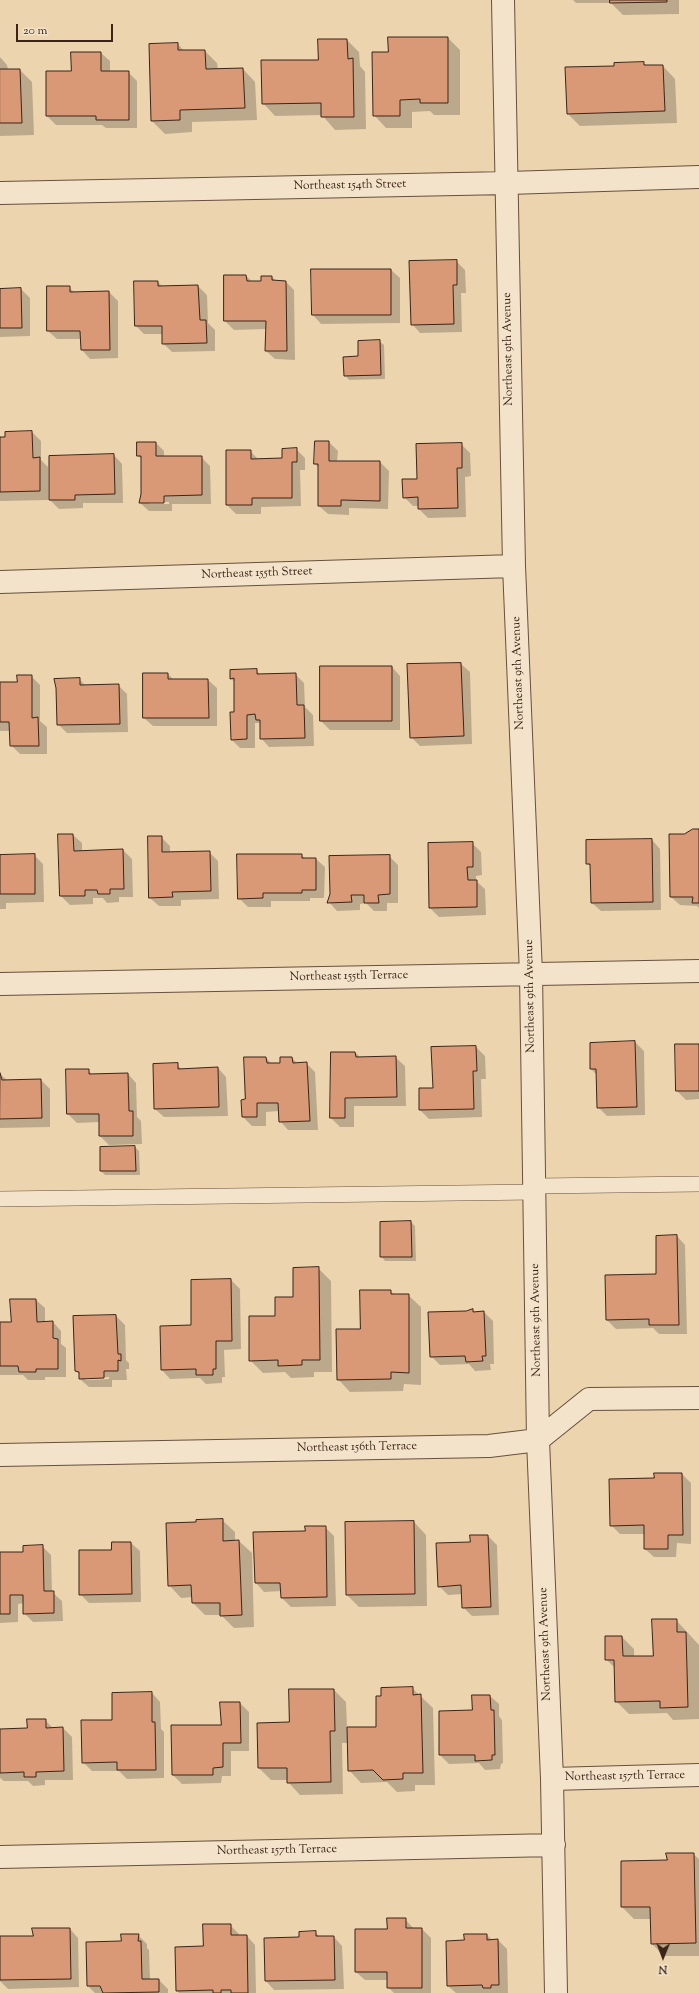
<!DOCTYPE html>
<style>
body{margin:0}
#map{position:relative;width:699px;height:1993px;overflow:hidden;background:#ecd4ae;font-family:"Sorts Mill Goudy",serif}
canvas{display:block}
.north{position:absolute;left:643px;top:1937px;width:40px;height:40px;-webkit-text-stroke:3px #f3e3ca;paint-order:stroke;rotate:181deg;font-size:11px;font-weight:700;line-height:16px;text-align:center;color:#3b2418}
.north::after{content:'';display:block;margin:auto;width:14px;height:18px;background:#3b2418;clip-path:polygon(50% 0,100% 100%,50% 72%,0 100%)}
.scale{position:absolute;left:16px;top:24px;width:97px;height:18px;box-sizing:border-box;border:2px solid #3b2418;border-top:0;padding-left:5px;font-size:12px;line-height:14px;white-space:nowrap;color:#3b2418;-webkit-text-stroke:3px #f3e3ca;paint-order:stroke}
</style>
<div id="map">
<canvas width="699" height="1993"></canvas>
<div class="north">N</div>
<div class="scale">20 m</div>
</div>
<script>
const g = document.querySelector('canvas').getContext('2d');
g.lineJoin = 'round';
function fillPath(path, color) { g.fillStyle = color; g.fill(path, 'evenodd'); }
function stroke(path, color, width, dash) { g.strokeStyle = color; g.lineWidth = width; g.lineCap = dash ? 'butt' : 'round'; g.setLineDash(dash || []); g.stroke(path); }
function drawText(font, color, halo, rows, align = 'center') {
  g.font = font + ' "Sorts Mill Goudy",serif'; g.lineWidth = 3.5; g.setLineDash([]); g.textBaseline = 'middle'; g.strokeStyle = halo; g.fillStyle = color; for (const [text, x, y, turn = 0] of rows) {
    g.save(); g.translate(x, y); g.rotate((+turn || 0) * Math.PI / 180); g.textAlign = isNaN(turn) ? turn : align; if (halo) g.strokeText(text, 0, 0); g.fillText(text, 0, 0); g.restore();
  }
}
const shadow = new Path2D(`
 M573,0H679V14L623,15L611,3H576Z
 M448,38L460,50V115H434L430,111L412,112V128H386L374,115L389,53Z
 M347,40L359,52L360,66L365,72L366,129L335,130L322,115L275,116L263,103Z
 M178,44L184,51H205L217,63L218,70L243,69L255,82L257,120L192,122V132L165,134L152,121L150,45Z
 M101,53L110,61V72H128L137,81V128H106L102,125H56L47,116L72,72Z
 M0,57L7,65L8,70H20L32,82L34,135L0,136Z
 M643,63L647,66H663L675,79L677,123L580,126L568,114Z
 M456,261L465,270L466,293H461L462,332L420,333L412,324Z
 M391,270L400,278V323L321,324L313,315Z
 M246,276L253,282H262L272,277L276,281L286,282L294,290L295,360L275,359L266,351V329L234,330L225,321Z
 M158,282L163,287L198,286L207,295L208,323L215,330V351L172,352L163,343V334H144L136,326Z
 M69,287L75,293L109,292L118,301V358L90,359L82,350V339H57L48,331Z
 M21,289L30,298V336L0,337V290Z
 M379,341L384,345L385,379L349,380L345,375L359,357Z
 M32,432L41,441V460L48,467V500L0,501V438Z
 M329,442L338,451L337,462H380L389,471L388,509L349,508V515L328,514L319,506V468L315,464Z
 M156,443L164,451V457H201L210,466L211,504H172V511H149L140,503L142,494V459L138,456ZM149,502H169V504H149Z
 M461,444L470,453L471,476L465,477L466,517L428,518L419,509V506H413L404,497L418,480Z
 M296,449L305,458V470H300L301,506L261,507V514H236L227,505V451H250L259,460L282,459Z
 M114,455L122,464L123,503H83V508L59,509L50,500Z
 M461,664L470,672L472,744L420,746L411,737Z
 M392,667L400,676V730H330L321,721Z
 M256,670L261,675L295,674L304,683L305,707L313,715L314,746L269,747L261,738L260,723H255V748H240L232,740L236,713L235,682L231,679Z
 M168,674L174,680H208L217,688V726H153L144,718Z
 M31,676L40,685V721L47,727V754H20L11,745L10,731H0V683H18Z
 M79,679L86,686L118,685L127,694L128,732L67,733L58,724L57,688Z
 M699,830V908L697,906L680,905L671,897L684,835Z
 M59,835H73L82,843V851L123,850L132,859L133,897H119V902L107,903L103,898H93V904L70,905L61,896Z
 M161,837L170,846V853L209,852L218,861L219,899L181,900V906H159L150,898Z
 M652,840L660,849L661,910L601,911L592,903V868L587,863Z
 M472,843L481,852L482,875L476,876V881L485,889L486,915L439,917L430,908Z
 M34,855L43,864L44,902L6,903V909H0V856Z
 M301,855L306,859H316L325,867L324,898H310V901H271V907H248L239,898Z
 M389,856L398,865V903H387V911H374L366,903L360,904V910L337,911L329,902Z
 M635,1042L644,1051L645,1115L607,1116L598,1107L597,1075L591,1069Z
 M699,1045V1099L686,1100L677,1091Z
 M476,1047L485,1056L486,1079H481L482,1117L429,1119L420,1110V1089H434L432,1048Z
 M355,1052L361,1058H396L405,1066L406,1106H354V1127H340L331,1118L332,1053Z
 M266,1058L272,1064H281L292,1058L298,1064L306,1063L315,1072L318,1130H288L280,1121L279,1111L266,1112V1126H252L243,1117L242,1101L246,1100Z
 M177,1064L182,1070L218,1068L226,1077L228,1116L164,1117L155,1109Z
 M67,1070H88L93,1075L128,1074L136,1083L137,1117L141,1121L142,1144L109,1145L100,1136V1122L77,1123L68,1114Z
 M0,1074L8,1081L41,1080L50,1089V1127L0,1128Z
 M135,1147L139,1151L140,1175H105L101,1171Z
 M411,1222L415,1226L416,1261H385L381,1256V1223Z
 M677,1236L685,1245L687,1334H659L653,1328L616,1329L607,1320L657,1275Z
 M318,1268L331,1281L332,1372H314V1377L291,1378L285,1372L263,1373L250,1360L276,1317Z
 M231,1280L240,1289L241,1349L224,1350L225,1377H222V1383L206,1384L200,1378L170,1379L162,1370L192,1326Z
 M390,1291L395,1295H408L421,1307V1385L404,1384L403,1391L350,1392L338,1379L361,1330Z
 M11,1300H36L45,1308V1322H53L61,1331V1344L66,1348V1377H45V1380H28L23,1375H0V1323H12Z
 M473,1310L475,1312H484L493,1321L494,1364H490L491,1370L475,1371L469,1364L440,1365L431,1356L466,1312Z
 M116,1316L125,1325L126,1360L129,1363V1369H126L127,1380H112V1387H89L80,1379V1375L76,1371L74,1317ZM109,1377V1379L86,1380L84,1378Z
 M655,1474H682L691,1483V1544L677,1543L676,1557H654L645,1549V1534H620L611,1525L655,1479Z
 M222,1520L235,1532V1541H239L252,1553L254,1627L234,1628L221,1615H205L193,1603V1597L181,1598L169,1585L197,1523Z
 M414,1522L426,1535L427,1606L359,1607L347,1595Z
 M325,1527L334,1536L336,1606L291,1607L282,1598V1591L264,1592L256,1583L306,1532Z
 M488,1536L497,1545L499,1615L472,1616L463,1607V1594L448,1595L439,1586L471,1543Z
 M113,1543H131L140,1551L141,1602L89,1603L80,1594L112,1551Z
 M42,1546L51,1555L52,1592L62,1601L63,1621L33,1622L24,1613V1603L18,1604V1622L0,1623V1553L24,1552Z
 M676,1620L699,1645V1719L673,1720L667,1713L629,1714L616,1701V1669L606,1659L622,1637L634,1649V1657H654Z
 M412,1688L433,1708L435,1785H415V1791L397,1792L387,1782L361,1783L349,1770L348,1743H342L343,1794L300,1795L288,1782V1780H271L259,1768L290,1722L334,1690L346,1702L347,1728H378L382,1697Z
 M152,1693L160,1702L161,1729L164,1732V1778L127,1779L119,1771H92L83,1762L113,1720Z
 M490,1696L499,1704V1716L502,1720L503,1763L501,1764L500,1769L485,1770L479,1763L449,1764L440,1755Z
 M240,1703L249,1712V1751H231V1776H222L221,1783L182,1784L173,1775L222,1726Z
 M45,1720L54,1729L63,1728L72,1737L73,1780H45V1785L33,1786L28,1781H4L0,1778V1730L28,1729Z
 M693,1854L699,1859V1956H664L652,1944L651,1919H634L622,1907L668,1861Z
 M405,1919L414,1929H422L431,1938V1993H394L388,1987V1980H365L356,1972L388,1930Z
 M230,1925L239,1934V1936H247L255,1945L256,1993H179L177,1991L176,1948L204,1947Z
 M70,1929L78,1938L79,1987L8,1989L0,1981V1937H34Z
 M315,1932L320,1937H334L342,1946L344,1989L274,1990L266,1981L300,1938Z
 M138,1935L147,1944V1948L149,1950L150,1980H159L168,1989V1993H95L88,1986Z
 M487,1935L492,1940H498L507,1949L508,1993H456L448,1986L465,1941Z`);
const building = new Path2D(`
 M610,0H667V2L610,3Z
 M388,37H448V103H420V99L400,100V116H373L372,52H388Z
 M318,39H347L348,59L353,58L354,117H321V103L262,104L261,60H318Z
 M178,43V50H205L206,69L243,68L245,108L180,110V120L151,121L149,44Z
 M71,52H101V71H129V120H96V116H46V71H71Z
 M644,62V65H663L665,111L567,114L565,67L614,66V63Z
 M0,69H20L22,123H0Z
 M457,260V285H453L454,324L411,325L409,261Z
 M311,269H391V315H312Z
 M224,275H246L247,281H261V276H272V280L286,281L287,351H265L266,321H224Z
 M134,281H158V286L198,285L200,320H206L207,343L162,344V326H135Z
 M47,286H70V292L109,291L110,350H81L80,331H47Z
 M21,288L22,328H0V289Z
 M380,340L381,375L344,376L343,357L358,356V341Z
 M32,431L33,458L40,457V491L0,492V437H5V432Z
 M315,441H329V461H380V501L341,500V506H318V464H314Z
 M137,442H156V456H202V495L164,496V503H139L141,494V456H137Z
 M462,443V468H457L458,508L418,509V497L403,498L402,479H417L416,444Z
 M297,448V462H292V498H252V505H226V450H251V459L282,458V449Z
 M114,454L115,494L75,495V500H49V456Z
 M461,663L464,736L410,738L407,664Z
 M320,666H392V721H320Z
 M257,669V674L296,673L297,705H304L305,738L260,739V720H256L255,714L247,715V739L231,740L230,712H234V678L230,679V670Z
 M143,673H168V679H208L209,718H143Z
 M17,675H32V718L38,717L39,746H10L9,722H0V682H17Z
 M80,678V685L119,684L120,724L57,725L56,688L54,679Z
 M693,829H699V903H692L693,897H670L669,834H684Z
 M58,834H73L74,851L123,849L124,889H110V894H98L97,890H85V896H60Z
 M148,836H162V852L210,851L211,891L172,892L173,897L149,898Z
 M652,839L653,902L591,903L590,864H586V840Z
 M473,842V867H467L468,880H477V907L429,908L428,843Z
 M35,854V894H0V855Z
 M237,854H302V858H316V890H302V893H263V898L238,899Z
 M390,855V894L378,895L379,903H364V895H351L352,902L327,903L330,894L329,856Z
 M635,1041L637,1107L597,1108L596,1069H590V1043Z
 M675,1044H699V1091H676Z
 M476,1046L477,1071H473L474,1109L419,1110V1088H433L431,1047Z
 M331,1052H355L356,1057L396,1056L397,1097L345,1098V1118H330Z
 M244,1057H266L267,1063H280V1057H292L293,1063L307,1062L310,1121L279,1122L278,1103H257V1117H242L241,1100L245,1099Z
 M178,1063V1069L218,1067L219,1107L154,1109L153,1064Z
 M66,1069H89V1074L128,1073L129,1111H133V1136H99V1114H67Z
 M0,1073L2,1080L41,1079L42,1118L0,1119Z
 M135,1146L136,1171H100V1147Z
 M411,1221L412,1257H380V1222Z
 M677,1235L679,1325H649V1319L606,1320L605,1275L656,1274V1236Z
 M319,1267L320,1360H302V1365L278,1366V1360L249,1361V1316H275V1297H293V1268Z
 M231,1279L232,1341H216V1369H213V1375H196V1369L161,1370L160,1326L191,1325V1280Z
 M360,1290H391V1294H409V1373L391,1372V1379L337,1380L336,1329H360Z
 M10,1299H36L37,1322L53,1321V1338L58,1339V1369H36V1372H19L18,1366H0V1322H11Z
 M473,1309V1312L484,1311L486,1356H482L483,1361L466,1362L465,1356L430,1357L428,1312L466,1311Z
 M116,1315L118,1354H121V1361L118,1360V1371H104V1378L79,1379V1372L75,1371L73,1316Z
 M654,1473H682L683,1535H668V1549H644V1525L610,1526L609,1479L654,1478Z
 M223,1519V1541L239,1540L242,1615L220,1616V1603H192L191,1585L168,1586L166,1523L196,1522V1520Z
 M414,1521L415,1594L346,1595L345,1522Z
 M305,1526H326L327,1597L281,1598L280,1583H255L253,1532L305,1531Z
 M470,1535H488L491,1607L462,1608L461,1585L438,1587L436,1543L470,1542Z
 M112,1542H131L132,1594L79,1595V1550H111Z
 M43,1545L44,1591H54V1613L23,1614V1595H10V1614H0V1552H23V1546Z
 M652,1619H677V1632H686L688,1707L660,1708V1701L615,1702L614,1660H605V1636H622L623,1656H653Z
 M413,1687V1695L421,1694L423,1773H403V1779L383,1780L373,1770L348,1771L347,1727H376V1696H381V1688Z
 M289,1689H334L335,1731H330L331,1782L287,1783V1768H258L257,1723L289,1722Z
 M152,1692V1722H155L156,1770H117V1762L82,1763L81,1720H112V1693Z
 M472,1695H490L491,1710H494L495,1755H492V1760L475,1761V1755H439V1711L472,1710Z
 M220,1702H240L241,1743H223V1767L213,1768V1775H172L171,1725H221Z
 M27,1719H46V1728L63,1727L64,1771L36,1772V1777H24V1772L0,1773V1729L27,1728Z
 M666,1853H694L696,1943L651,1944L650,1907H621V1861L667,1860Z
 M387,1918H406V1928H422V1988H387V1972H355V1929H387Z
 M203,1924H231V1935H247L248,1993H231V1990H221V1993H213V1990L176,1991L175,1947L203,1946Z
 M32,1928H70L71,1979L0,1980V1936H33Z
 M316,1931V1936H334L335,1980L265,1981L264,1938L299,1937V1932Z
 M121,1934H139L138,1941H141L142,1979H159V1992L103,1993L100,1986H87L86,1942L121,1941Z
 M464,1934H487V1940L498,1939L499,1985H491V1988H483L482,1985L447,1986L446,1941L464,1940Z`);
const service = new Path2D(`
 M535,1186L699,1184
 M0,1199L535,1192`);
const minor = new Path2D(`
 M503,0L514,566L531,974L538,1440L552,1779L556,1993
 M0,193L508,183L699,177
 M0,582L514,566
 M0,984L699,971
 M0,1455L489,1446L538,1440L589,1399L699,1398
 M552,1779L699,1775
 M0,1857L554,1845`);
const streetNames = [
 ["Northeast 154th Street",350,186,-1],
 ["Northeast 9th Avenue",509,349,-91],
 ["Northeast 155th Street",257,574,-2],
 ["Northeast 9th Avenue",519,673,-92],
 ["Northeast 155th Terrace",349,977,-1],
 ["Northeast 9th Avenue",531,996,-91],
 ["Northeast 9th Avenue",537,1320,-91],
 ["Northeast 156th Terrace",357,1448,-1],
 ["Northeast 9th Avenue",546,1644,-92],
 ["Northeast 157th Terrace",625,1777,-1],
 ["Northeast 157th Terrace",277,1851,-1]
];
fillPath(shadow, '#0003');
fillPath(building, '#d99976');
stroke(building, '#3b2418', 1);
stroke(service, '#67503e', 16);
stroke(minor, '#67503e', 24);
stroke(service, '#f3e3ca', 15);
stroke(minor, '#f3e3ca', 22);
drawText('12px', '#3b2418', '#f3e3ca', streetNames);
</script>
